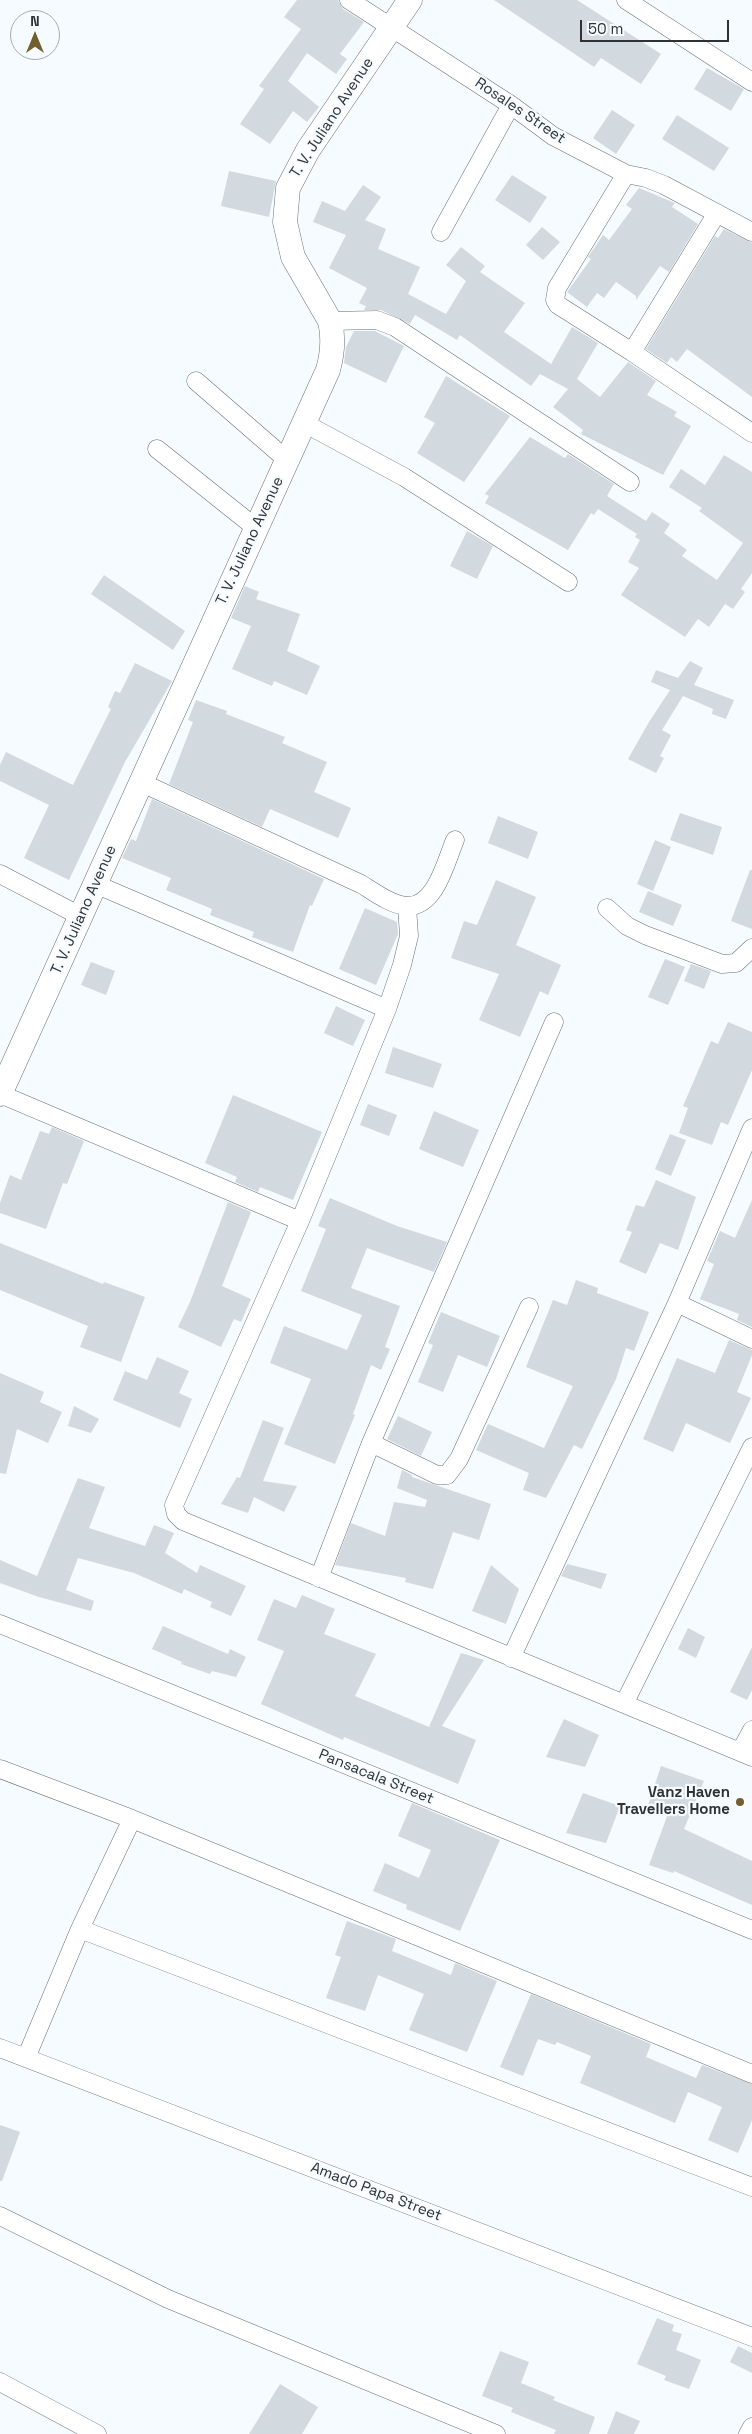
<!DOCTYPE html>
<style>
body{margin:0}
#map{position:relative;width:752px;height:2434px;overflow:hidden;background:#f5fbff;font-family:"Space Grotesk",sans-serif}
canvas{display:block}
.north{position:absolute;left:10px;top:10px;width:50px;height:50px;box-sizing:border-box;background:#f5fbff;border:1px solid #a6abae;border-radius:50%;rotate:0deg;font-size:14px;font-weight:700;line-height:20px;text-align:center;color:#2f3234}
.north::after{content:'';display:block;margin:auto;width:18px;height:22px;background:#715f2d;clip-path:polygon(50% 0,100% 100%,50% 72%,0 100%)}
.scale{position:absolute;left:580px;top:20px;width:149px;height:22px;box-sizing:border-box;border:2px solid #2f3234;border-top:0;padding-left:6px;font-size:15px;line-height:18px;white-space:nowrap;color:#2f3234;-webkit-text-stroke:4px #f5fbff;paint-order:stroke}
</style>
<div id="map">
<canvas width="752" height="2434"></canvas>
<div class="north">N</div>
<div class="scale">50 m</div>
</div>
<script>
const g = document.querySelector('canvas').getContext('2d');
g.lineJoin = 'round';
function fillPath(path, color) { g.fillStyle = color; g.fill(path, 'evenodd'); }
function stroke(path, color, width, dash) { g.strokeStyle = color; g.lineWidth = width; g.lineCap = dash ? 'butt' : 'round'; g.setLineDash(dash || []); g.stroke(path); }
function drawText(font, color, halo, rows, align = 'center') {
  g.font = font + ' "Space Grotesk",sans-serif'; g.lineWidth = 4.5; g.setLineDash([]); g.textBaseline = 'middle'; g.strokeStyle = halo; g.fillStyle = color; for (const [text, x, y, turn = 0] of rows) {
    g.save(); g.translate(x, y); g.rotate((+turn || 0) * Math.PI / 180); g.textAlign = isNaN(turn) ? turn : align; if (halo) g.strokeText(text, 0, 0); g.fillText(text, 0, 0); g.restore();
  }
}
const building = new Path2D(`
 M297,0H338L343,9L364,22L340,54L347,59L336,74L307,53L288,81L319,107L307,122L293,111L270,144L240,124L264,89L259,86L301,29L284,17Z
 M494,0H577L661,54L641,84L601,58L594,67Z
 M707,68L744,89L731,111L694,89Z
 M612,110L635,125L616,154L593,138Z
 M677,115L729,148L714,171L662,139Z
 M229,171L276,181L269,217L221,206Z
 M512,175L547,197L530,223L495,200Z
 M363,185L381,197L365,220L386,229L378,249L420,267L408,294L446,314L466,281L446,265L461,247L485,266L480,272L525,303L504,332L551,364L572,327L598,343L577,379L600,397L628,362L656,381L647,395L677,412L674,416L691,426L663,475L581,434L583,430L553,407L568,389L540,374L531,386L460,335L457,340L415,315L410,324L381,310H364L366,306L359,303L367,288L329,268L346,235L313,222L322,201L345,211Z
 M639,188L675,203L672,207L698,224L669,272L660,266L636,300V296L616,282L604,298L597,293L587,307L567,292L591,259L588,257L603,235L609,240L632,209L626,205Z
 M542,227L560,242L543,260L526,245Z
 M724,229L752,243V397L687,349L677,362L671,357L667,363L646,349L715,236L718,238Z
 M354,331H375L404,346L386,383L344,363L346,347Z
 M446,376L510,416L464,482L417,453L435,423L424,417Z
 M530,437L565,458L568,454L614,484L607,496L646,521L652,512L670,524L664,533L687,550L682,556L717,580L743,543L699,511L702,508L669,487L681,469L705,485L724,455L752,472V573L741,589L745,592L733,609L725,604L709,627L698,619L685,637L621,595L639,568L628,562L640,540L635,537L637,534L598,509L594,515L591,513L568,550L485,503L489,496L485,494Z
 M467,531L493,546L477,579L450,566Z
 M104,575L185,631L173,650L91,594Z
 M245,586L259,592L256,599L300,614L287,651L320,666L307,695L274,681L272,686L232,669L251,626L231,618Z
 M690,661L703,668L694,685L734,700L726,719L712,714L713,709L683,696L662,730L671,735L660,756L664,758L656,773L628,759L649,722L670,690L651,682L656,670L678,678Z
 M135,663L172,681L125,762L69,880L24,858L49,805L0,781V765L6,752L73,785L111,709L108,707L115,691L120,693Z
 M196,700L227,711L226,714L285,737L282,743L327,762L314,792L351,808L338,838L270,809L262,827L169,784L193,722L188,720Z
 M152,799L324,879L312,906L310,905L293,952L252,937L254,932L210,915L212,909L166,890L171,878L122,858L131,839L136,841Z
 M680,813L722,827L713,855L670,840Z
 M498,816L538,832L528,859L488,843Z
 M655,840L671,847L653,891L637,884Z
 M750,870H752V929L731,921Z
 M496,880L536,897L516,945L561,965L548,995L540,991L520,1037L479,1020L499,974L451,958L464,921L477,925Z
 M648,891L682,905L673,926L639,912Z
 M365,908L397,922L398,934L376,985L339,969Z
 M665,959L685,967L668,1005L648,997Z
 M91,962L115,971L106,995L81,985Z
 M691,964L711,971L704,989L684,981Z
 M336,1006L365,1020L353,1046L324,1033Z
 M728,1022L752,1032V1070L728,1125L721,1122L712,1145L679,1133L688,1108L683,1106L711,1041L718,1044Z
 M393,1047L442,1064L433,1088L385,1073Z
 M233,1095L322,1132L293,1200L260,1187L258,1192L235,1182L237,1177L205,1163Z
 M368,1104L397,1115L389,1136L360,1125Z
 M434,1111L479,1130L463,1167L419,1149Z
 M52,1127L84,1141L67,1184L63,1183L46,1229L0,1213V1203L10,1175L21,1180L40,1131L49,1134Z
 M670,1134L686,1140L671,1176L655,1169Z
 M656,1180L696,1197L678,1250L660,1243L646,1274L619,1262L632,1232L626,1230L636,1205L644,1207Z
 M330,1198L397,1226L447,1242L434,1272L367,1248L351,1288L400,1306L385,1347L390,1349L381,1370L371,1365L353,1414L355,1415L335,1464L284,1444L311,1379L270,1363L284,1326L347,1350L362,1315L301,1291L326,1229L318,1226Z
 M752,1200V1327L737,1320L739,1314L700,1299L714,1264L707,1261L720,1231L735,1238Z
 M228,1202L251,1212L222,1286L251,1299L241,1322L234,1319L221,1347L178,1327L190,1302Z
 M0,1243L103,1284L104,1282L145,1297L121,1362L80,1347L88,1326L0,1290Z
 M576,1280L598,1288L597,1293L649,1312L634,1351L626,1348L616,1379L582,1449L574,1445L546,1498L523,1490L529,1473L476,1450L488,1424L544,1448L573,1386L526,1367L553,1300L567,1305Z
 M441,1312L500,1336L487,1367L458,1355L443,1392L418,1382L433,1345L428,1343Z
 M729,1340L752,1350V1355L737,1392L751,1398L730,1443L686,1423L673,1452L643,1439L677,1358L715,1373Z
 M157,1357L189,1371L179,1393L192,1399L180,1428L113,1400L125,1371L147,1380Z
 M0,1373L44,1392L40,1402L62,1412L48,1443L17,1429L6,1474L0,1473Z
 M74,1406L99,1419L91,1433L68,1426Z
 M398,1416L432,1432L421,1456L387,1439Z
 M263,1420L284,1428L263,1481L297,1486L284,1512L254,1497L248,1513L221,1504L237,1477L240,1478Z
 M402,1470L412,1475V1477L491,1504L479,1540L453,1532L433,1589L405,1582L406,1578L335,1565L351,1523L385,1536L394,1502L425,1507L427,1500L397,1488Z
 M78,1478L105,1487L89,1528L145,1546L154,1525L174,1533L165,1553L197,1573L200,1565L246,1586L231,1616L210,1607L212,1602L184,1589L182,1594L134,1573L78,1558L66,1590L94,1601L91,1611L39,1597L0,1583V1560L37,1576Z
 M567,1564L607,1574L601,1589L561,1576Z
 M491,1565L519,1589L506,1624L472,1611Z
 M302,1595L335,1609L324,1634L376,1654L355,1696L429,1727L461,1653L484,1660L442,1726L476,1740L458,1784L344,1737L343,1740L261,1704L284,1651L257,1640L274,1599L296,1608Z
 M163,1626L228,1654L230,1649L246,1657L236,1677L212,1671L210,1674L181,1664L182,1662L152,1649Z
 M688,1628L705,1637L696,1658L678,1649Z
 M752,1647V1690L747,1700L730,1692Z
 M564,1719L599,1735L585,1767L546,1757Z
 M661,1766L704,1781L684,1829L752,1861V1905L674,1871L673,1873L649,1865L669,1811L648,1805Z
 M583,1793L620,1806L606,1843L566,1833Z
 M412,1803L500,1840L460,1931L406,1909L407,1905L373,1891L385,1863L419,1878L431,1850L398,1836Z
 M347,1921L396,1939L392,1951L451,1975L455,1963L497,1981L467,2052L409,2030L424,1994L378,1975L365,2011L326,1998L341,1957L335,1955Z
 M531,1994L651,2044L646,2057L696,2078L702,2065L752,2084V2120L738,2153L708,2140L722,2107L688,2092L675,2123L580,2083L591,2056L557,2042L555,2045L538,2039L523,2076L500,2067Z
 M0,2125L20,2132L2,2181H0Z
 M657,2318L674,2325L672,2331L682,2334L676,2350L701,2360L689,2389L664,2380L666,2376L637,2364Z
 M738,2346L752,2353V2373L730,2362Z
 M500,2351L529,2362L521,2383L555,2397L553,2400L595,2417L589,2434H554L556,2430L511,2412L513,2408L482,2396Z
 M280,2384L318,2407L302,2434H249Z
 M616,2411L640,2421L634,2434H607Z`);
const street = new Path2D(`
 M349,0L511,105L553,136L626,174L646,178L664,185L752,232
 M626,0L752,82
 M626,174L557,288L555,300L558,305L632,352L717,213
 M441,232L511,105
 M330,321L377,320L395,327L630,482
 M632,352L752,433
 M196,381L287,460
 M304,423L404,477L568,582
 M157,449L256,528
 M140,782L361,884C374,892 391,905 407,906C436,907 446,861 455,840
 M0,874L82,917
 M95,884L387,1009
 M407,906L409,936L402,965L387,1009L300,1221L174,1505L176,1514L183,1521L752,1757
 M607,908L627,926L645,935L722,964L736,963L752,948
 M0,1094L300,1221
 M677,1303L752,1339
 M371,1443L437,1475H447L459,1459L529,1307
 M319,1578L371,1443L554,1022
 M0,1624L752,1930
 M511,1658L677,1303L752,1128
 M624,1704L752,1447
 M740,1752L752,1730
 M0,1769L132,1819L752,2074
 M80,1929L752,2187
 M0,2048L752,2337
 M26,2058L80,1929L132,1819
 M0,2216L168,2299L496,2434
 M0,2382L97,2434
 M748,2434L752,2427`);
const secondary = new Path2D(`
 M0,1094L328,370C333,352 334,338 330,321L293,257L285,222L288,188L308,150L410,0`);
const markers = [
 [740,1802,5,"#715f2d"]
];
const streetNames = [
 ["Rosales Street",520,111,34],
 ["T. V. Juliano Avenue",332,118,-57],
 ["T. V. Juliano Avenue",250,541,-65],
 ["T. V. Juliano Avenue",84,910,-66],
 ["Pansacala Street",376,1777,22],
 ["Amado Papa Street",376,2192,21]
];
const poiNames = [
 ["Vanz Haven",730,1793],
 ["Travellers Home",730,1810]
];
fillPath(building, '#d2dadf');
stroke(street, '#697074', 19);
stroke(secondary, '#697074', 25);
stroke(street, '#fff', 18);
stroke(secondary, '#fff', 24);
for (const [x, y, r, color] of markers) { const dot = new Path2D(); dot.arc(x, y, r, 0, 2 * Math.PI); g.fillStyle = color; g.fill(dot); stroke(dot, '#f5fbff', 2); }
drawText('15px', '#2f3234', '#f5fbff', streetNames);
drawText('bold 15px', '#2f3234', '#f5fbff', poiNames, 'right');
</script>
